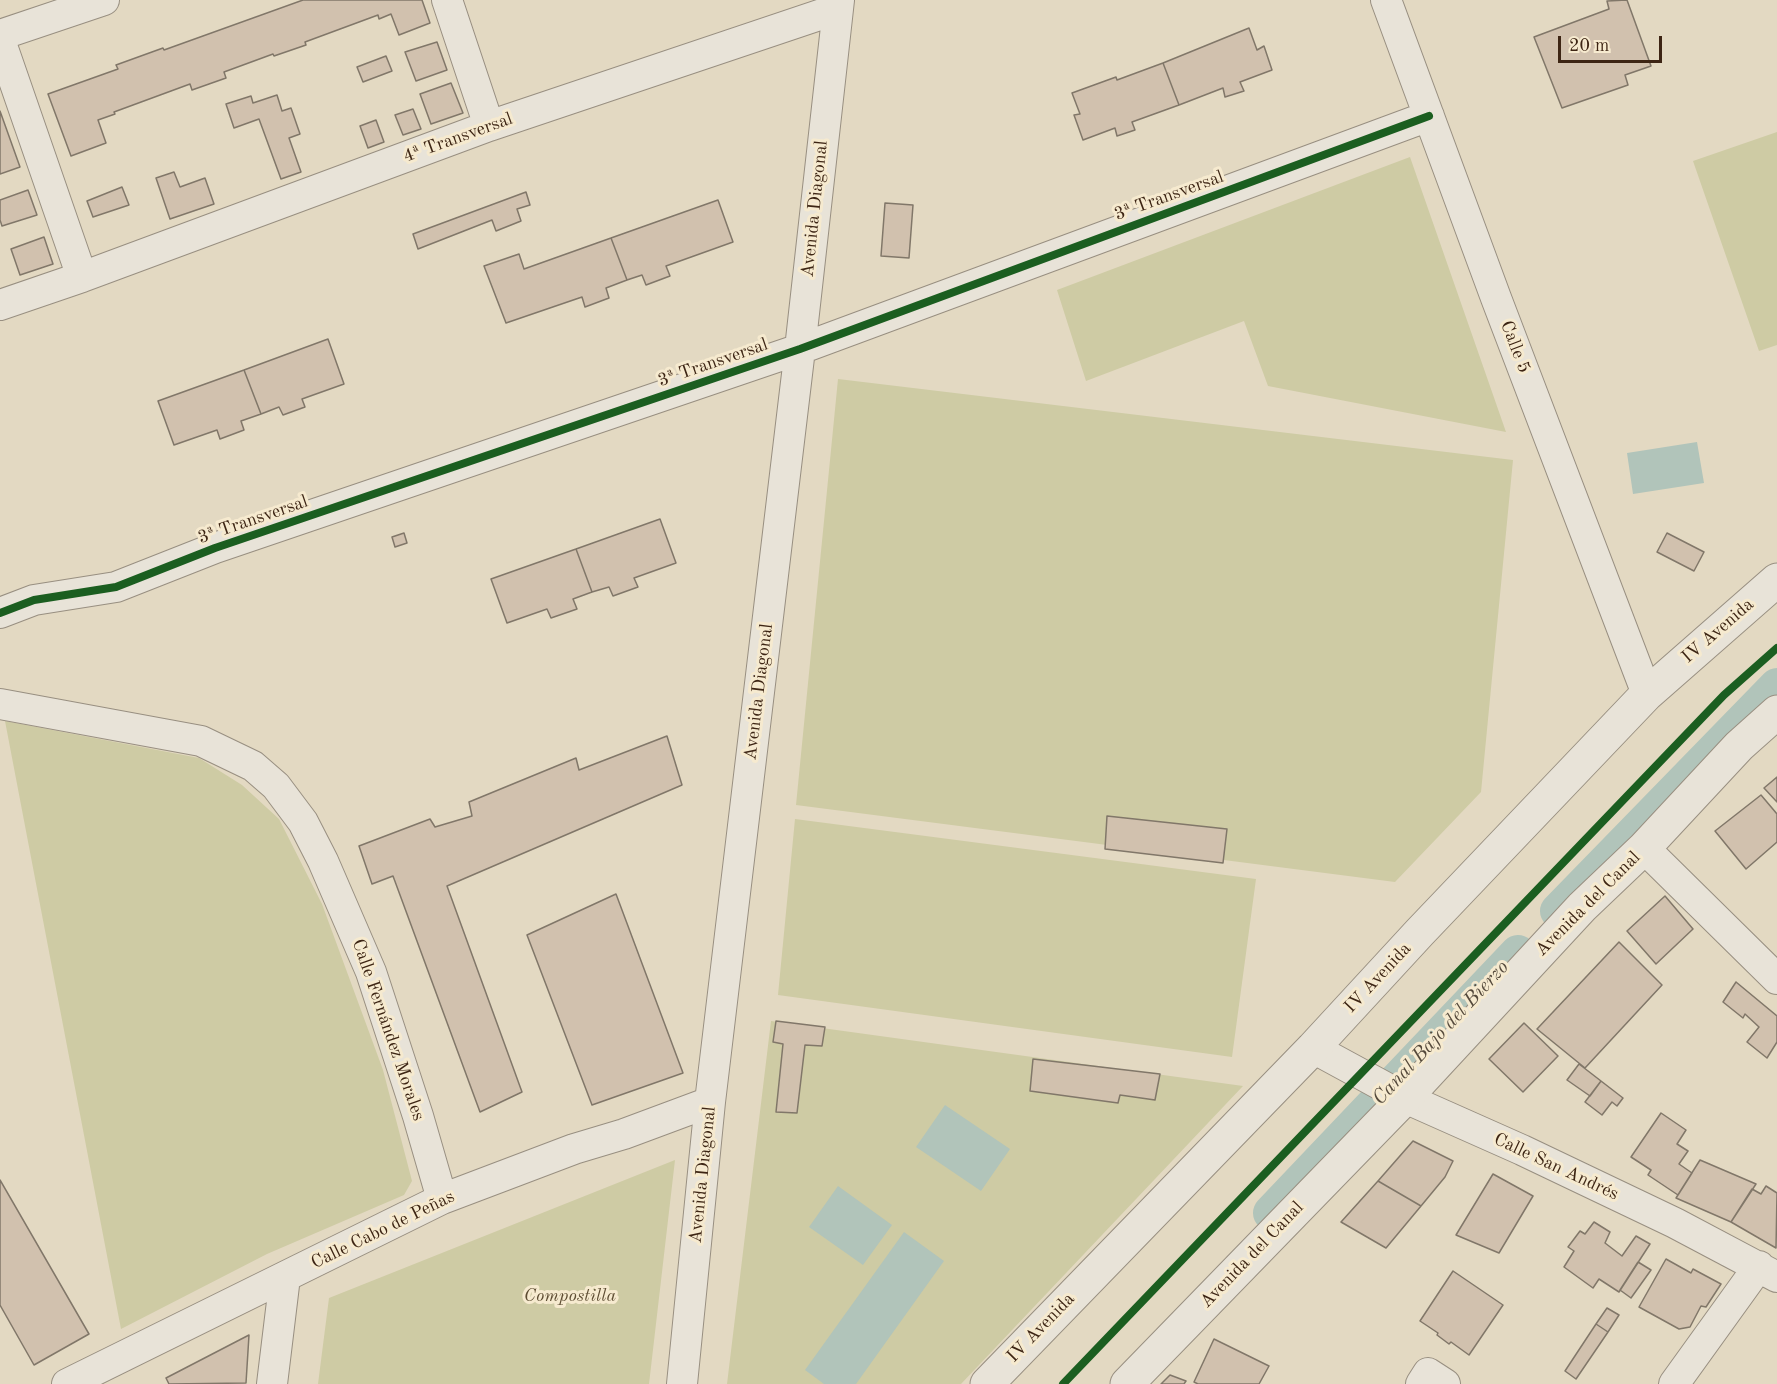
<!DOCTYPE html>
<meta charset="utf-8">
<style>
body{margin:0}
#map{position:relative;width:1777px;height:1384px;overflow:hidden;background:#e3d9c2;font-family:"Old Standard TT",serif}
canvas{display:block}
.scale{position:absolute;left:1558px;top:36px;width:104px;height:27px;box-sizing:border-box;border:3px solid #3d2514;border-top:0;padding-left:8px;font-size:18px;line-height:21px;white-space:nowrap;color:#3d2514;-webkit-text-stroke:4px #f6eacf;paint-order:stroke}
</style>
<div id="map">
<canvas width="1777" height="1384"></canvas>
<div class="scale">20 m</div>
</div>
<script>
const g = document.querySelector('canvas').getContext('2d');
g.lineJoin = 'round';
function fillPath(path, color) { g.fillStyle = color; g.fill(path, 'evenodd'); }
function stroke(path, color, width, dash) { g.strokeStyle = color; g.lineWidth = width; g.lineCap = dash ? 'butt' : 'round'; g.setLineDash(dash || []); g.stroke(path); }
function drawText(font, color, halo, rows, align = 'center') {
  g.font = font + ' "Old Standard TT",serif'; g.lineWidth = 6; g.setLineDash([]); g.textBaseline = 'middle'; g.strokeStyle = halo; g.fillStyle = color; for (const [text, x, y, turn = 0] of rows) {
    g.save(); g.translate(x, y); g.rotate((+turn || 0) * Math.PI / 180); g.textAlign = isNaN(turn) ? turn : align; if (halo) g.strokeText(text, 0, 0); g.fillText(text, 0, 0); g.restore();
  }
}
const green = new Path2D(`
 M1777,132V345L1759,351L1693,161Z
 M1410,157L1506,432L1268,386L1244,321L1086,381L1057,290Z
 M838,379L1513,460L1481,792L1395,882L796,805Z
 M5,721L199,758L242,785L279,819L322,904L383,1070L412,1181L404,1195L267,1254L121,1329Z
 M795,819L1256,879L1232,1057L778,995Z
 M771,1021L1243,1086L961,1384H727Z
 M675,1160L649,1384H318L329,1298Z`);
const water = new Path2D(`
 M1697,442L1704,483L1633,494L1627,453Z
 M945,1105L1010,1149L981,1191L916,1147Z
 M838,1186L892,1225L863,1265L809,1227Z
 M904,1232L944,1261L856,1384H824L805,1370Z`);
const canal = new Path2D(`
 M1558,911L1777,686
 M1271,1213L1518,953`);
const building = new Path2D(`
 M303,0H422L430,23L399,35L391,14L379,19L378,15L305,42L306,45L274,56L273,54L224,72L226,78L192,90L190,84L114,112L115,114L98,120L106,143L71,156L48,94L118,69L116,65L163,48L164,50Z
 M1627,0L1651,66L1625,75L1628,85L1562,108L1534,37L1609,9L1607,1Z
 M1249,28L1257,50L1264,46L1272,70L1240,82L1244,91L1225,97L1223,88L1179,105L1163,63Z
 M437,42L447,70L416,81L405,52Z
 M386,56L392,71L363,82L357,67Z
 M1163,63L1179,105L1132,122L1135,130L1117,136L1115,128L1083,140L1074,115L1080,114L1072,93L1116,77L1117,80Z
 M451,83L463,113L431,124L420,94Z
 M277,95L282,111L291,108L300,134L289,138L301,172L281,179L259,119L234,128L226,104L251,96L253,103Z
 M413,109L421,129L403,135L395,115Z
 M0,111L20,167L0,174Z
 M376,120L384,142L368,148L360,126Z
 M174,172L180,187L205,178L214,204L170,219L156,178Z
 M122,187L129,205L93,217L87,201Z
 M28,190L37,215L2,226L0,220V200Z
 M526,192L530,205L517,209L521,221L496,231L492,220L418,249L413,234Z
 M718,200L733,242L666,266L670,276L646,285L642,275L627,280L611,238Z
 M885,203L913,205L909,258L881,256Z
 M44,237L53,264L20,275L11,249Z
 M611,238L627,280L606,288L609,298L585,307L582,297L506,323L484,266L519,254L524,269Z
 M328,339L344,384L302,399L305,407L283,415L279,407L261,414L244,370Z
 M244,370L261,414L241,421L244,430L220,439L217,430L174,445L158,401Z
 M660,519L676,563L634,578L638,587L613,596L609,587L592,592L576,549Z
 M404,533L407,543L395,547L392,537Z
 M1667,533L1704,552L1694,571L1657,552Z
 M576,549L592,592L573,599L577,609L551,618L547,609L507,623L491,579Z
 M667,736L682,785L447,886L522,1092L480,1112L393,876L372,884L359,846L430,819L435,827L472,816L469,802L576,758L579,770Z
 M1777,777V802L1764,788Z
 M1761,795L1777,814V842L1746,869L1715,831Z
 M1107,816L1227,829L1223,863L1105,849Z
 M616,894L683,1073L592,1105L527,935Z
 M1665,896L1693,929L1656,964L1627,931Z
 M1619,942L1662,985L1585,1068L1537,1029Z
 M1736,982L1777,1016V1042L1767,1058L1747,1042L1759,1027L1745,1014L1743,1018L1723,1002Z
 M776,1021L825,1027L822,1046L805,1045L797,1113L776,1112L783,1044L773,1042Z
 M1524,1023L1558,1056L1523,1092L1489,1059Z
 M1033,1059L1160,1074L1155,1100L1120,1095L1118,1103L1030,1091Z
 M1579,1064L1601,1081L1590,1096L1567,1080Z
 M1601,1081L1623,1098L1617,1106L1612,1102L1602,1115L1585,1102Z
 M1661,1113L1686,1130L1677,1144L1688,1151L1679,1164L1692,1173L1678,1195L1648,1175L1651,1170L1631,1157Z
 M1413,1141L1453,1161L1445,1177L1421,1206L1378,1181Z
 M1700,1160L1756,1184L1731,1222L1676,1198Z
 M1493,1174L1533,1196L1499,1253L1456,1235Z
 M0,1180L89,1334L34,1365L0,1305Z
 M1378,1181L1421,1206L1386,1248L1341,1222Z
 M1766,1186L1777,1193L1776,1248L1731,1222L1752,1189L1761,1194Z
 M1594,1222L1610,1232L1605,1243L1622,1256L1636,1236L1650,1244L1619,1292L1599,1279L1593,1288L1564,1267L1574,1251L1568,1247L1580,1231L1585,1234Z
 M1666,1259L1691,1273L1693,1269L1721,1284L1706,1307L1701,1306L1690,1327L1679,1329L1639,1307Z
 M1638,1262L1651,1270L1631,1298L1620,1290Z
 M1453,1271L1503,1305L1469,1355L1451,1342L1449,1344L1437,1335L1438,1333L1420,1321Z
 M1607,1308L1619,1315L1608,1332L1596,1324Z
 M1596,1324L1608,1332L1576,1379L1565,1371Z
 M249,1335L246,1383L169,1384L166,1378Z
 M1214,1339L1269,1366L1259,1384H1198L1194,1382Z
 M1170,1375L1186,1381L1184,1384H1161Z`);
const minor = new Path2D(`
 M447,0L489,126
 M1386,0L1496,298L1647,694
 M0,35L104,0
 M0,40L82,277
 M0,305L82,277L489,126L837,9
 M0,613L34,600L116,587L215,548L800,349L1429,116
 M0,704L201,741L253,766L276,786L303,822L323,861L371,972L418,1116L442,1199
 M1644,848L1777,979
 M1313,1048L1405,1098L1522,1150L1675,1223L1777,1277
 M67,1384L442,1199L574,1149L624,1134L710,1102
 M272,1384L285,1277
 M682,1384L710,1102L800,349L839,0
 M1421,1384L1428,1373L1445,1384
 M1674,1384L1759,1266`);
const tertiary = new Path2D(`
 M987,1384L1313,1048L1420,932L1647,694L1777,580
 M1127,1384L1405,1098L1582,907L1644,848L1739,746L1777,712`);
const cycleway = new Path2D(`
 M0,613L34,600L116,587L215,548L800,349L1429,116
 M1063,1384L1724,695L1777,648`);
const streetNames = [
 ["4ª Transversal",458,138,-20],
 ["3ª Transversal",1169,196,-20],
 ["Avenida Diagonal",815,209,-84],
 ["Calle 5",1515,347,69],
 ["3ª Transversal",713,363,-19],
 ["3ª Transversal",253,520,-19],
 ["IV Avenida",1718,631,-41],
 ["Avenida Diagonal",759,692,-83],
 ["Avenida del Canal",1588,904,-45],
 ["IV Avenida",1378,978,-47],
 ["Calle Fernández Morales",388,1030,71],
 ["Calle San Andrés",1556,1167,25],
 ["Avenida Diagonal",703,1175,-84],
 ["Calle Cabo de Peñas",383,1230,-26],
 ["Avenida del Canal",1252,1255,-46],
 ["IV Avenida",1041,1328,-46]
];
const parkNames = [
 ["Compostilla",570,1296]
];
const waterNames = [
 ["Canal Bajo del Bierzo",1441,1033,-47]
];
fillPath(green, '#cecba4');
fillPath(water, '#b1c4ba');
stroke(canal, '#b1c4ba', 36);
fillPath(building, '#d1c1ae');
stroke(building, '#817769', 1.5);
stroke(minor, '#988f81', 32);
stroke(tertiary, '#988f81', 35);
stroke(minor, '#e8e3d8', 30);
stroke(tertiary, '#e8e3d8', 33);
stroke(cycleway, '#1b5e20', 8);
drawText('18px', '#3d2514', '#f6eacf', streetNames);
drawText('italic 18px', '#5d4c32', '#f6eacf', parkNames);
drawText('italic 20px', '#554a3c', '#f6eacf', waterNames);
</script>
